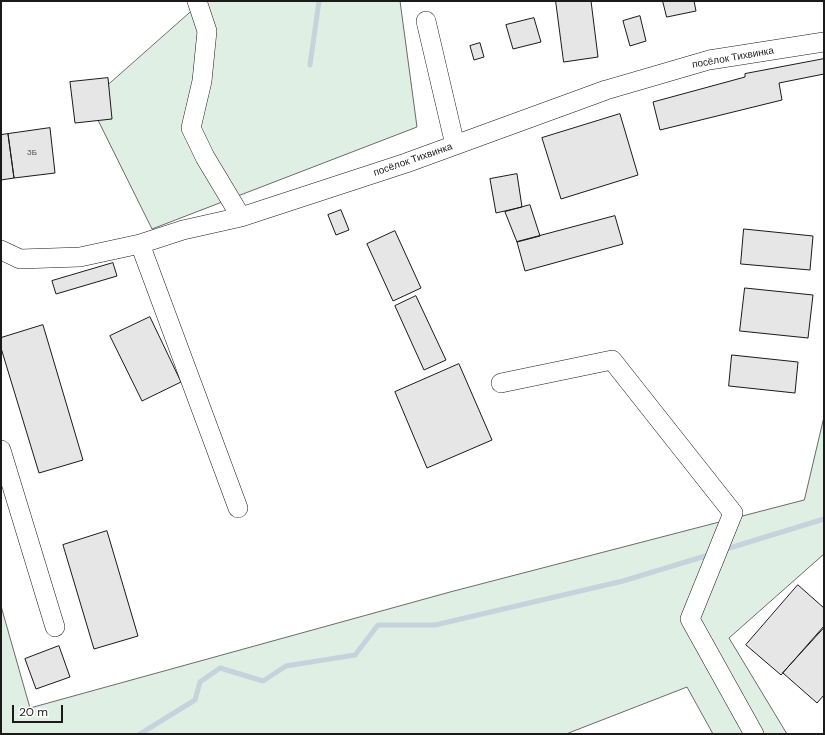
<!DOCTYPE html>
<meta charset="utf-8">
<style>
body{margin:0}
#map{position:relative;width:825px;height:735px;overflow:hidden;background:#fff;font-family:"DM Sans",sans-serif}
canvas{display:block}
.frame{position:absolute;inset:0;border:2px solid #1a1a1a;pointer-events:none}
.scale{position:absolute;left:12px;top:705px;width:51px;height:18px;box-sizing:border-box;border:2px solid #1a1a1a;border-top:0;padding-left:5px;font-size:12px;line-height:14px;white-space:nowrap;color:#1a1a1a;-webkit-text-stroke:3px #fff;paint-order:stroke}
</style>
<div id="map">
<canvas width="825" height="735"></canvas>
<div class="frame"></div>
<div class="scale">20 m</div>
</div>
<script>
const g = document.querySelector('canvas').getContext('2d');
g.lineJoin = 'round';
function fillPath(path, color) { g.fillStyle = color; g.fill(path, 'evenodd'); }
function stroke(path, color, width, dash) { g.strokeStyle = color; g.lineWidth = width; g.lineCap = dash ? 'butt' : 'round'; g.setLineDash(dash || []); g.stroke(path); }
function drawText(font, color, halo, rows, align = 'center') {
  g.font = font + ' "DM Sans",sans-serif'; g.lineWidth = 3; g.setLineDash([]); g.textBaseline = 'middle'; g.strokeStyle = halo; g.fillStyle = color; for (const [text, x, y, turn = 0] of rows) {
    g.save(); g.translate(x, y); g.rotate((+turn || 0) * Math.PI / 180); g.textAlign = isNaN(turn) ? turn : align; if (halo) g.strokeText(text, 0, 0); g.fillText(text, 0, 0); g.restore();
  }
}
const green = new Path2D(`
 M203,1H400L417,127L152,229L89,102Z
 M824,417V554L729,638L787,734H713L687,687L566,734H1V606L30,708L450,592L804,500Z`);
const stream = new Path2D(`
 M310,65L319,1
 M723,550L824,519
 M140,734L195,700L200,682L220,668L263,681L286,666L355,655L378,625H435L623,581L712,554`);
const building = new Path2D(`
 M556,1H591L598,57L564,62Z
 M663,1H694L696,11L667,17Z
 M640,16L646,41L630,46L623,21Z
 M534,18L541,42L513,49L506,25Z
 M480,43L484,57L474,60L470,46Z
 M824,59V74L779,83L782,100L660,130L653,102L745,77V74Z
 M108,78L112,119L75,123L70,82Z
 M620,114L638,175L561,199L542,138Z
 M50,128L55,173L14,178L8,134Z
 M8,134L14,178L1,180V135Z
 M517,174L522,207L496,213L490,179Z
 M530,205L540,236L517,242L505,212Z
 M341,210L349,230L336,235L328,215Z
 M615,216L623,244L525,271L517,242Z
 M744,229L813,236L810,270L741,264Z
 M395,231L421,288L393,301L367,244Z
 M113,263L117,276L56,294L52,281Z
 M745,288L813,295L808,338L740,331Z
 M416,296L446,360L424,370L395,306Z
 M150,317L181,382L142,401L110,336Z
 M43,325L83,460L39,473L1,348V338Z
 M732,355L798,362L795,393L729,386Z
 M459,364L492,440L427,468L395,392Z
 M107,531L138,636L94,649L63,545Z
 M798,585L824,608V626L781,675L746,645Z
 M824,628V695L817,703L783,673Z
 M59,646L70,677L36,689L25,659Z`);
const minor = new Path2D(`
 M197,1L207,31L202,81L191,128L205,157L241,217
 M426,21L455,145
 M140,244L238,508
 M1,250L20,259L80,257L140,244L183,230L241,217L406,163L606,90L709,60L824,42
 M501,383L612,360L733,513L690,619L754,734
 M1,450L55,627`);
const numberNames = [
 ["3Б",32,153]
];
const streetNames = [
 ["посёлок Тихвинка",733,58,-10],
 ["посёлок Тихвинка",413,160,-19]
];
fillPath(green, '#e0efe3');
stroke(green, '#6a6a6a', 1);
stroke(stream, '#c6d2dc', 5);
fillPath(building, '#e6e6e6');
stroke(building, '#1a1a1a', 1);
stroke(minor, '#1a1a1a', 20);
stroke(minor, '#fff', 19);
drawText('8px', '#4d4d4d', null, numberNames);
drawText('10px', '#1a1a1a', '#fff', streetNames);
</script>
